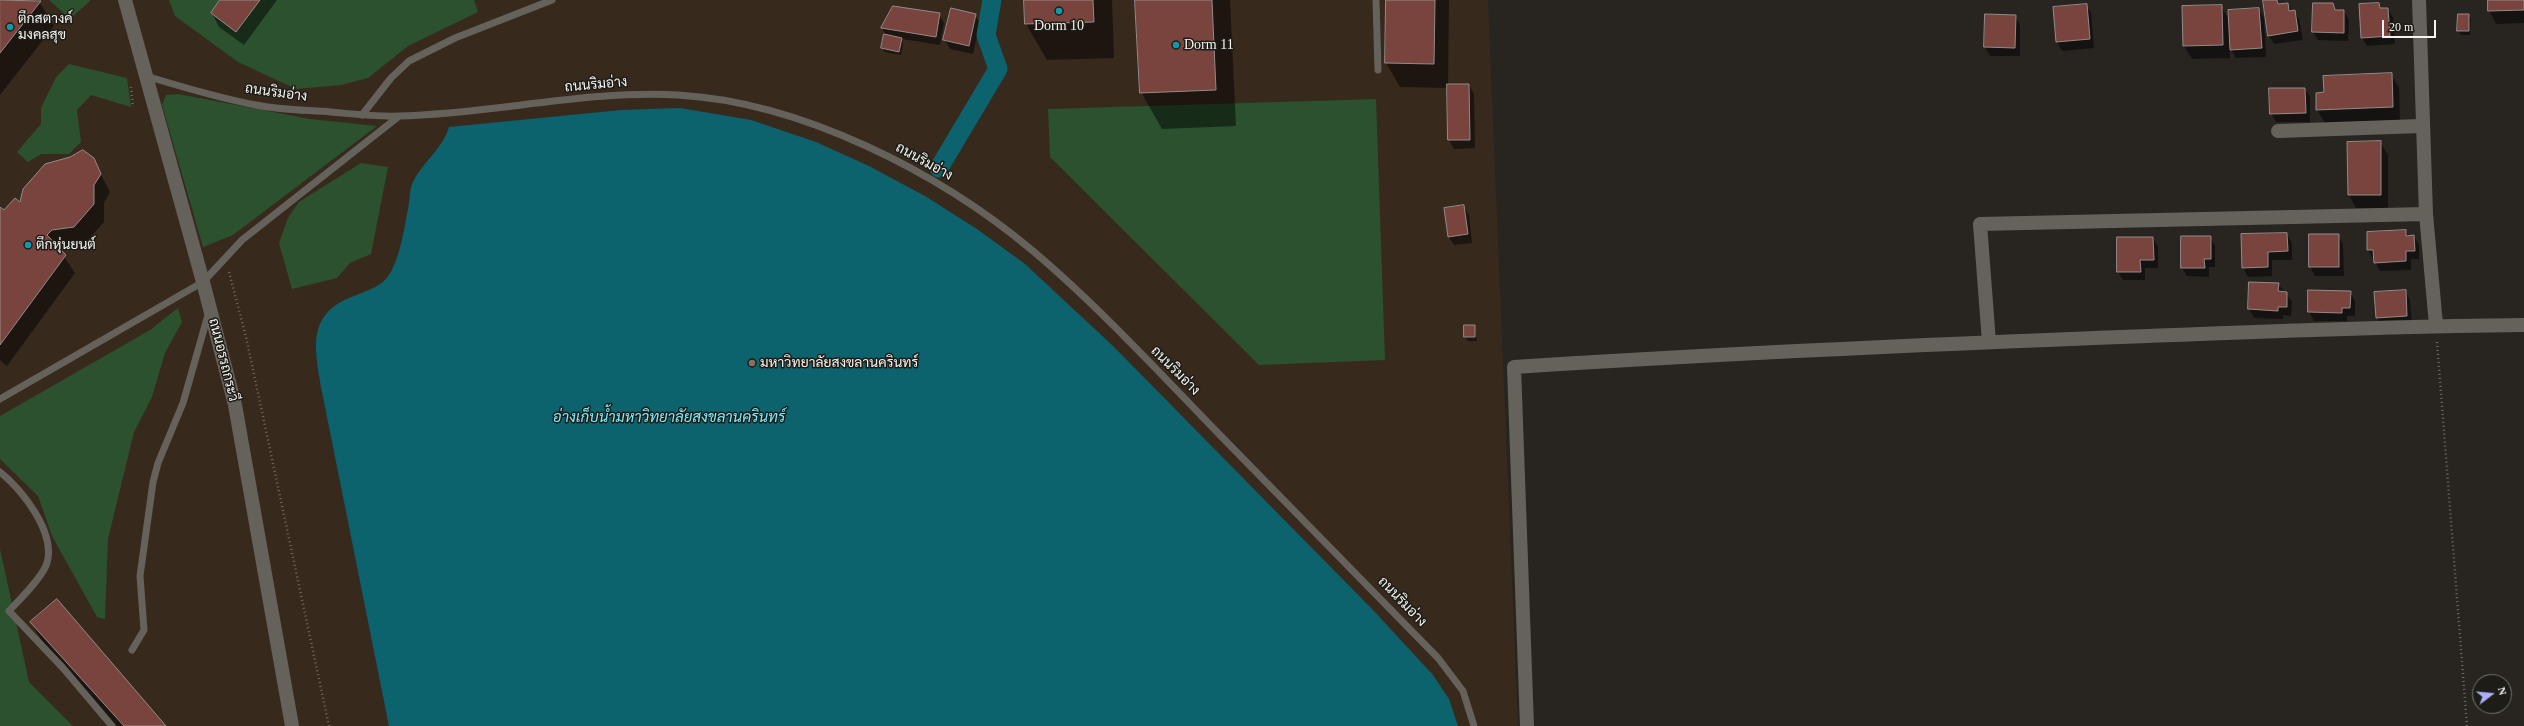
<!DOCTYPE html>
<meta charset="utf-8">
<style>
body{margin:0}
#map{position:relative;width:2524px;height:726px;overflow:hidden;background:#282520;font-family:"Times New Roman",serif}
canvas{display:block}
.north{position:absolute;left:2472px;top:674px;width:40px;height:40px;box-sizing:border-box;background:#1e1c17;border:1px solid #74726d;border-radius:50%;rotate:74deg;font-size:11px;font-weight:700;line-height:16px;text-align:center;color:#f4f3ef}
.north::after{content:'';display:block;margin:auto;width:14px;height:18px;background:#abaffb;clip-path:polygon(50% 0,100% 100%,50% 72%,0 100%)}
.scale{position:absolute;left:2382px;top:20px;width:54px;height:18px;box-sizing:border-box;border:2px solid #f4f3ef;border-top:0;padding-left:5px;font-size:12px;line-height:14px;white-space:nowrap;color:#f4f3ef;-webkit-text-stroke:3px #1e1c17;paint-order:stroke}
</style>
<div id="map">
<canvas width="2524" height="726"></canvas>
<div class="north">N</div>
<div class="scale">20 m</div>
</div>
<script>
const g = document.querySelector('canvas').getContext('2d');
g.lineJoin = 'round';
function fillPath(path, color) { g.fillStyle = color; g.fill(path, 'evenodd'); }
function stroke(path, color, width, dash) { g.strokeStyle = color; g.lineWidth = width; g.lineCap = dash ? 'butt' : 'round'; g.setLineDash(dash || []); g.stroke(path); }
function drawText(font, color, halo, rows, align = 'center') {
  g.font = font + ' "Times New Roman",Sarabun,serif'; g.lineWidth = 3; g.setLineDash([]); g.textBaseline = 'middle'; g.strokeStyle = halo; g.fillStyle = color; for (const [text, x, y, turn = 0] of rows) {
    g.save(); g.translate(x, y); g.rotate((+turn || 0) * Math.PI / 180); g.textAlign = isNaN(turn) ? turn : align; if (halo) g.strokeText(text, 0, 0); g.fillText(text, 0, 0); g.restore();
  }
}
const education = new Path2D(`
 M0,0H1488L1518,726H0Z`);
const green = new Path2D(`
 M49,0H91L70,19Z
 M169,0H474L478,12L408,46L368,78L341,85L296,89L238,62L175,16Z
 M69,64L127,78L131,107L91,95L77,110L81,142L69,154H41L28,162L17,152L41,124V108L56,77Z
 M178,94L310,119L377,126L233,235L203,247L162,105L166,95Z
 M1376,99L1385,360L1259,365L1050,157L1048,109Z
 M361,163L388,167L371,254L350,263L337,278L292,289L279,243L288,218L299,202Z
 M178,308L182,322L165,353L152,397L134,432L108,539L105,619L97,617L52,536L38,496L0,459V416L150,330Z
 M0,549L29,682L73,726H0Z`);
const water = new Path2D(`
 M680,108L751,120L816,142L869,166L925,196L977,229L1025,264L1113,346L1373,610L1433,675L1449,699L1458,726H389L322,392C315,349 305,314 354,296C364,292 379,287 386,279C400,263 405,224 409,203C410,196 410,186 414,180C424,161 443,148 449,127L621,110Z`);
const shadow = new Path2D(`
 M0,0H38L54,26L0,95Z
 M222,0H277L244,45L219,27L212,13Z
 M1025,0H1112L1114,58L1047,60L1026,24Z
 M1136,0H1230L1236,126L1162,129L1141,92Z
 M1387,0H1449L1448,85H1469L1474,94L1475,148L1454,149L1449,140L1448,88L1400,87L1386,63Z
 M2264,0H2278L2280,5L2287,4L2292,11H2294L2299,19L2303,40L2274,44L2269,36Z
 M2489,0H2524V23L2496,24L2489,10Z
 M2333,4L2336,11H2344L2349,20L2348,41L2318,40L2313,32Z
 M2379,4L2382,9H2388L2393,18L2395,44L2367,46L2362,38Z
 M2086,5L2091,13L2094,48L2062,51L2057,42L2054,7Z
 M2221,6L2229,20L2259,9L2264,18L2266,57L2236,58L2230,48V58L2192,59L2184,46Z
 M894,7L939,14L944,23L940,45L902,39L903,43L901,55L885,52L882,48L886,36L882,28Z
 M975,15L980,23L973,54L950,49L945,40Z
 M2469,15L2471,19L2470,35H2461L2458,31Z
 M2015,16L2020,25V56H1990L1985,47Z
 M2391,74L2399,88L2400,120L2325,123L2317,110L2325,93Z
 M2305,89L2310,97V122H2276L2271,113Z
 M2380,142L2388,155V208H2356L2349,195Z
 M93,159L110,192L104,203V222L84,244L59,249L75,273L7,366L0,360V208L4,212L20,204Z
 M1464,207L1469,215L1472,243L1454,245L1448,236Z
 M2406,231L2409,237L2414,236L2419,245V259H2411V270L2380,271L2368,250Z
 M2287,234L2292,243V260H2272V276L2248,277L2243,268Z
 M2310,235H2338L2343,244L2344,276H2315L2310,267Z
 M2210,237L2215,246V267H2209V277L2187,276L2182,268Z
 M2153,238L2158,247V268H2145V280H2123L2118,272Z
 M2278,284L2292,301L2291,316L2283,315V319L2254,318L2249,309Z
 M2405,291L2410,300L2412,324L2382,326L2377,318Z
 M2350,292L2355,301V316H2347V321H2314L2309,312Z
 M1474,326L1477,341H1468L1465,337Z
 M31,622L165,726H117L45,646Z`);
const canal = new Path2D(`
 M939,168L998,69L986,35L992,0`);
const building = new Path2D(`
 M0,0L41,1L0,53Z
 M220,0H260L236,32L211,13Z
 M1024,0H1093L1094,22L1025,24Z
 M1135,0H1212L1216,90L1140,93Z
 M1386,0H1435L1434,64L1385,63Z
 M2263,0H2277L2278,4L2288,3L2289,11L2295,10L2298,31L2268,36Z
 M2488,0H2524V10L2488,11Z
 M2313,3H2333L2335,10H2344V33L2312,32Z
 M2379,3L2380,8H2388L2390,36L2361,38L2359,4Z
 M2087,4L2090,39L2056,42L2053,7Z
 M2222,5L2223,45L2183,46L2182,6Z
 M893,6L940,13L936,37L881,28Z
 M951,8L976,14L969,46L943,40Z
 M2259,8L2262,48L2230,50L2228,10Z
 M1985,14L2016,15L2015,48L1984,47Z
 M2458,14H2469V31H2457Z
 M884,34L902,38L899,52L881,48Z
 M2392,73L2393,107L2316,110V93L2324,92L2323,76Z
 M1447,84H1469L1470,140H1448Z
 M2269,88H2305L2306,113L2270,114Z
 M2381,141V195H2348L2347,142Z
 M83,150L94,158L101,174L94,185V204L74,227L52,230L47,235L66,255L0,345V207L4,210L15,198L20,202L23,189L45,164L70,157Z
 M1464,205L1468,234L1448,237L1444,208Z
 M2406,230V236L2414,235L2415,251H2406V261L2374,263L2373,250H2367V232Z
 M2287,233L2288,251L2268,252V267L2242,268L2241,234Z
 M2309,234H2339V267H2309Z
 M2181,236H2211V259H2204L2205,268H2181Z
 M2117,237H2153L2154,260H2140L2141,272H2117Z
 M2249,282L2279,283L2278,291L2287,292V307H2278V311L2248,309Z
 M2308,290L2351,291L2350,308H2342V313L2308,312Z
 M2406,290L2407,316L2376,318L2374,292Z
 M1464,325H1475V337H1464Z
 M57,599L166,726H124L30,622Z`);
const path = new Path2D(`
 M131,87L133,107
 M229,272L246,337L329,726
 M2437,342L2467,726`);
const lane = new Path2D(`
 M1376,0L1378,70
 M146,76C182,87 219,98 256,105C281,110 306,110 331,112C353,114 377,117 399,116C492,114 585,90 678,95C801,102 939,172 1033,251C1097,305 1157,370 1216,431C1290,507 1364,582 1438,658L1463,691L1474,726
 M362,115L391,78L409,61L455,38L552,0
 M0,399L203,282L242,240L398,117
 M0,472C22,490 56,532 47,563C43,577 19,600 9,611L63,668L112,726
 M132,650L144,630L140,576L153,482L158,463L183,403L208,315`);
const street = new Path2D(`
 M125,0L203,282L235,405L292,726
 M2419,0L2426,214L2436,325
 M2278,131L2421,126
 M1989,342L1980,224L2426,214
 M1527,726L1514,367C1726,353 1937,344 2148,336C2274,331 2399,326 2524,325`);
const markers = [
 [1059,11,4,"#0f9aa8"],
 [10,27,4,"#0f9aa8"],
 [1176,45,4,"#0f9aa8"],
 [28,245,4,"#0f9aa8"],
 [752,363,4,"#8d6e63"]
];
const poiNames = [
 ["ตึกสตางค์",18,19],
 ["มงคลสุข",18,35],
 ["Dorm 10",1059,26,"center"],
 ["Dorm 11",1184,45],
 ["ตึกหุ่นยนต์",36,245],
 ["มหาวิทยาลัยสงขลานครินทร์",760,363]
];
const streetNames = [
 ["ถนนริมอ่าง",596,85,-5],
 ["ถนนริมอ่าง",276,93,8],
 ["ถนนริมอ่าง",924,162,29],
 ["ถนนอรรถกระวี",223,360,76],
 ["ถนนริมอ่าง",1175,371,45],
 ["ถนนริมอ่าง",1402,602,46]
];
const waterNames = [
 ["อ่างเก็บน้ำมหาวิทยาลัยสงขลานครินทร์",669,418]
];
fillPath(education, '#38291d');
fillPath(green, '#2b512f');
fillPath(water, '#0c626d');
fillPath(shadow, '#0007');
stroke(canal, '#0c626d', 19);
fillPath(building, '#79443d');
stroke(building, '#938b8a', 1);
stroke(path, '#6c6a66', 2.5, [1, 3]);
stroke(lane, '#65625c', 7);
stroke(street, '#65625c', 14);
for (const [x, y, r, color] of markers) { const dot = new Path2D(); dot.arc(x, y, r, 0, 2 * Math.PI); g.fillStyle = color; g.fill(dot); stroke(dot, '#1e1c17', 1.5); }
drawText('14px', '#f4f3ef', '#1e1c17', poiNames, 'left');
drawText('14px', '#f4f3ef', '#1e1c17', streetNames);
drawText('italic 15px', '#7dedfe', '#1e1c17', waterNames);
</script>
